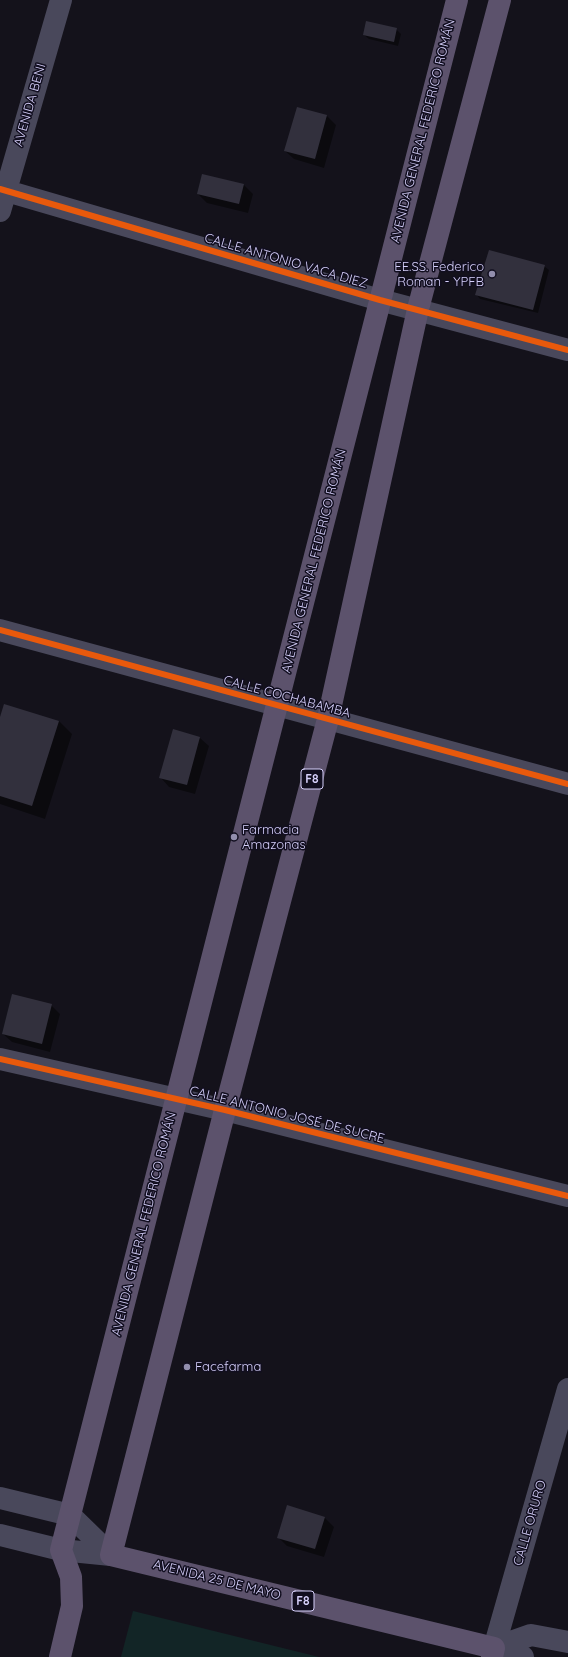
<!DOCTYPE html>
<meta charset="utf-8">
<style>
body{margin:0}
canvas{display:block;background:#14121b}
</style>
<canvas width="568" height="1657"></canvas>
<script>
const g = document.querySelector('canvas').getContext('2d');
g.lineJoin = 'round';
function fillPath(path, color) { g.fillStyle = color; g.fill(path, 'evenodd'); }
function stroke(path, color, width, dash) { g.strokeStyle = color; g.lineWidth = width; g.lineCap = dash ? 'butt' : 'round'; g.setLineDash(dash || []); g.stroke(path); }
function drawText(font, color, halo, rows, align = 'center') {
  g.font = font + ' Quicksand,sans-serif'; g.lineWidth = 3; g.setLineDash([]); g.textBaseline = 'middle'; g.strokeStyle = halo; g.fillStyle = color; for (const [text, x, y, turn = 0] of rows) {
    g.save(); g.translate(x, y); g.rotate((+turn || 0) * Math.PI / 180); g.textAlign = isNaN(turn) ? turn : align; if (halo) g.strokeText(text, 0, 0); g.fillText(text, 0, 0); g.restore();
  }
}
const green = new Path2D(`
 M133,1611L319,1657H121Z`);
const shadow = new Path2D(`
 M396,29L401,34L398,46L369,39L364,35Z
 M327,116L336,125L324,168L294,159L285,151Z
 M244,185L253,194L248,213L207,203L198,194Z
 M544,266L549,270L538,313L480,299L476,294Z
 M0,720L59,721L72,734L45,819L0,804Z
 M200,738L209,746L195,794L169,787L161,778Z
 M51,1005L60,1014L50,1052L12,1042L3,1034Z
 M288,1507L325,1518L334,1527L324,1557L287,1546L278,1537Z`);
const building = new Path2D(`
 M366,21L397,28L394,42L363,35Z
 M297,107L327,115L315,159L284,151Z
 M202,174L244,184L239,204L197,194Z
 M489,250L545,265L533,310L475,295Z
 M4,704L59,721L32,806L0,796V717Z
 M173,729L200,737L187,785L159,778Z
 M12,994L52,1004L42,1044L2,1034Z
 M287,1505L325,1517L315,1549L277,1538Z`);
const minor = new Path2D(`
 M0,189L380,300L568,350
 M0,211L61,0
 M0,630L568,784
 M0,1059L225,1110L568,1196
 M0,1498L70,1515L111,1555
 M0,1535L61,1550L111,1555
 M494,1648L568,1389
 M494,1648L531,1635L568,1642
 M494,1648L523,1657`);
const major = new Path2D(`
 M60,1657L72,1606L71,1577L61,1550L457,0
 M492,1657L494,1648L111,1555L225,1110L328,719L418,309L500,0`);
const cycleway = new Path2D(`
 M0,189L380,300L568,350
 M0,630L568,784
 M0,1059L225,1110L568,1196`);
const markers = [
 [492,274,4,"#928ead"],
 [234,837,4,"#928ead"],
 [187,1367,4,"#928ead"]
];
const shields = [
 [312,779,22],
 [303,1601,22]
];
const shieldNames = [
 ["F8",312,779],
 ["F8",303,1601]
];
const streetNames = [
 ["AVENIDA BENI",30,105,-74],
 ["AVENIDA GENERAL FEDERICO ROMÁN",423,131,-76],
 ["CALLE ANTONIO VACA DIEZ",286,261,16],
 ["AVENIDA GENERAL FEDERICO ROMÁN",314,561,-76],
 ["CALLE COCHABAMBA",287,697,15],
 ["CALLE ANTONIO JOSÉ DE SUCRE",287,1115,14],
 ["AVENIDA GENERAL FEDERICO ROMÁN",144,1224,-76],
 ["CALLE ORURO",530,1523,-74],
 ["AVENIDA 25 DE MAYO",217,1580,14]
];
const poiNames = [
 ["EE.SS. Federico",484,267,"right"],
 ["Roman - YPFB",484,282,"right"],
 ["Farmacia",242,830],
 ["Amazonas",242,845],
 ["Facefarma",195,1367]
];
fillPath(green, '#122526');
fillPath(shadow, '#0007');
fillPath(building, '#32303d');
stroke(minor, '#49485b', 22);
stroke(major, '#5c526c', 22);
stroke(cycleway, '#e8590c', 6);
for (const [x, y, r, color] of markers) { const dot = new Path2D(); dot.arc(x, y, r, 0, 2 * Math.PI); g.fillStyle = color; g.fill(dot); stroke(dot, '#110e1f', 1.5); }
for (const [x, y, w] of shields) { const box = new Path2D(); box.roundRect(x - w / 2, y - 10, w, 20, 3); g.fillStyle = '#110e1f'; g.fill(box); stroke(box, '#d6d0fb', 1); }
drawText('bold 12px', '#d6d0fb', null, shieldNames);
drawText('13px', '#d6d0fb', '#110e1f', streetNames);
drawText('13px', '#d6d0fb', '#110e1f', poiNames, 'left');
</script>
